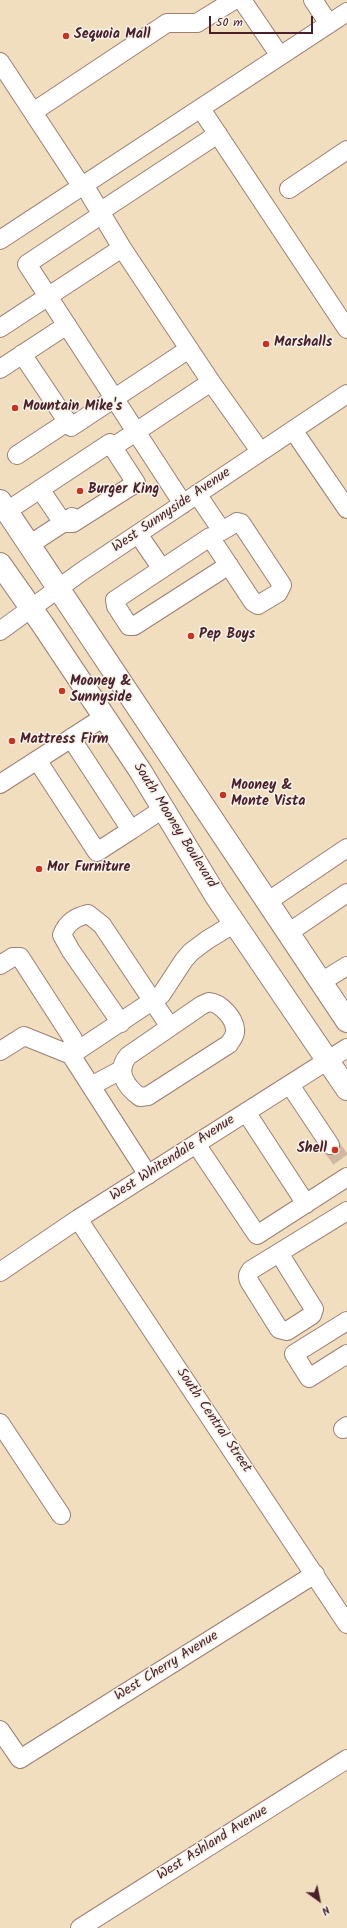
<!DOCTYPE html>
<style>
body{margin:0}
#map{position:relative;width:347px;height:1928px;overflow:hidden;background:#f0debe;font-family:Kalam,sans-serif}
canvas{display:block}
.north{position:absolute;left:299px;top:1880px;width:40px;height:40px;-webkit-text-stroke:3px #f7f3e8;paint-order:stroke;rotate:147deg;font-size:11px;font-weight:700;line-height:16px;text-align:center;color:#4a1f2b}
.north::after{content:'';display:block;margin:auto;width:14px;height:18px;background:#4a1f2b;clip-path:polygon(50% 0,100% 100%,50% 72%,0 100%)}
.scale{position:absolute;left:209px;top:16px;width:104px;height:18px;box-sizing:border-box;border:2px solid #4a1f2b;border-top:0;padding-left:5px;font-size:12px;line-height:14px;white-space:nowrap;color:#4a1f2b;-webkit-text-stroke:3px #f7f3e8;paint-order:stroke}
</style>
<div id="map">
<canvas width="347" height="1928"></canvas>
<div class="north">N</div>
<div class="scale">50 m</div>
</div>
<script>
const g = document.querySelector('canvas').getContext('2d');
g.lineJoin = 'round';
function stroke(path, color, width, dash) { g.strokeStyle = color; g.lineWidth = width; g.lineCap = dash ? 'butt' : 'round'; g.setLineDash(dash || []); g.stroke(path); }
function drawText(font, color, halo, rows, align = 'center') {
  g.font = font + ' Kalam,sans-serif'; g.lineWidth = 3; g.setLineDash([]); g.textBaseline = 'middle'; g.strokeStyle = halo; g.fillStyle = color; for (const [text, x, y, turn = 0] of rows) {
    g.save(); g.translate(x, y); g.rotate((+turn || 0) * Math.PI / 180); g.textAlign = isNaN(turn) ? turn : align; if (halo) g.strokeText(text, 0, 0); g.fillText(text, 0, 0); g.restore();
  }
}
const minorTunnel = new Path2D(`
 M330,1145L344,1164`);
const minor = new Path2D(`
 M242,0L280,56
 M313,0L329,24
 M0,62L82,187
 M201,109L347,329
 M33,112L167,23H197L234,0
 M84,185L122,248L211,382L260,451
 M289,189L347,150
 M101,211L218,134
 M101,215L27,264L183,504
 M0,240L347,12
 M0,328L122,248
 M22,354L71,427L189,349
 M0,369L67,325
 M293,430L347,509
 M113,447L211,382
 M17,455L67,422
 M40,489L63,523
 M197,494L222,531L237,522L241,523L282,585L278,593L258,605L253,602L210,537L115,600L116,606L129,626H134L229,565
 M7,511L110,443L136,483L73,523H63
 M138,534L162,569
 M29,545L72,517
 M0,631L81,572L347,394
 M37,760L97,852L131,830L71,738
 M0,784L104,717
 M131,830L163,809
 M267,902L347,848
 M288,933L347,893
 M0,965L13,957H20L73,1039L71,1055L24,1036L0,1051
 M321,982L347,966
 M209,1002C221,1003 234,1018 235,1029C236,1035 232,1039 229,1044L148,1096L140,1097C126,1087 115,1071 128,1056L202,1005Z
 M121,1023L71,951L62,935C67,922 76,917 88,914L102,925L170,1027
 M290,1085L330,1145
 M91,1086L121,1070
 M246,1112L306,1204
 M196,1144L257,1235L347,1177
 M148,1175L71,1055L161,995L184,960L191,952L207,940L235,923
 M78,1219L347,1624
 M279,1253L314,1309L312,1315L287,1331L279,1329L249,1281C247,1276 248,1274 251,1270L347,1211
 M0,1272L78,1219L347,1048
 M347,1321L294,1354L309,1378L347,1354
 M0,1423L61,1515
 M343,1429L347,1426
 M0,1730L20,1759L315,1574
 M80,1928L347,1759`);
const major = new Path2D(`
 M0,501L347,1021
 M0,564L43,625L141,772L216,896L347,1089`);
const markers = [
 [66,36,4,"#c8321e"],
 [266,344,4,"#c8321e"],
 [15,408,4,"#c8321e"],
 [80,491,4,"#c8321e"],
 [191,636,4,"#c8321e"],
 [62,691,4,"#c8321e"],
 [12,741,4,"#c8321e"],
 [223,795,4,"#c8321e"],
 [39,869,4,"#c8321e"],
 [335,1150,4,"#c8321e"]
];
const poiNames = [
 ["Sequoia Mall",74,36],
 ["Marshalls",274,344],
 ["Mountain Mike's",23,408],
 ["Burger King",88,491],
 ["Pep Boys",199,636],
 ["Mooney &",70,683],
 ["Sunnyside",70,699],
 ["Mattress Firm",20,741],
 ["Mooney &",231,787],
 ["Monte Vista",231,803],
 ["Mor Furniture",47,869],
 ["Shell",327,1150,"right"]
];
const streetNames = [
 ["West Sunnyside Avenue",172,511,-34],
 ["South Mooney Boulevard",174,826,58],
 ["West Whitendale Avenue",173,1159,-33],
 ["South Central Street",213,1421,56],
 ["West Cherry Avenue",167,1667,-32],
 ["West Ashland Avenue",213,1844,-32]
];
stroke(minorTunnel, '#cfb8a1', 18, [18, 9]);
stroke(minor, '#9d7e74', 20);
stroke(major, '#9d7e74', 24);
stroke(minor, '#fff', 18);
stroke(major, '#fff', 22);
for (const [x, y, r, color] of markers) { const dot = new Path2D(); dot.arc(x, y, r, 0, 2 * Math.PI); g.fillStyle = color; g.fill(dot); stroke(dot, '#f7f3e8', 1.5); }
drawText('bold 14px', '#4a1f2b', '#f7f3e8', poiNames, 'left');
drawText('14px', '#4a1f2b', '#f7f3e8', streetNames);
</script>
